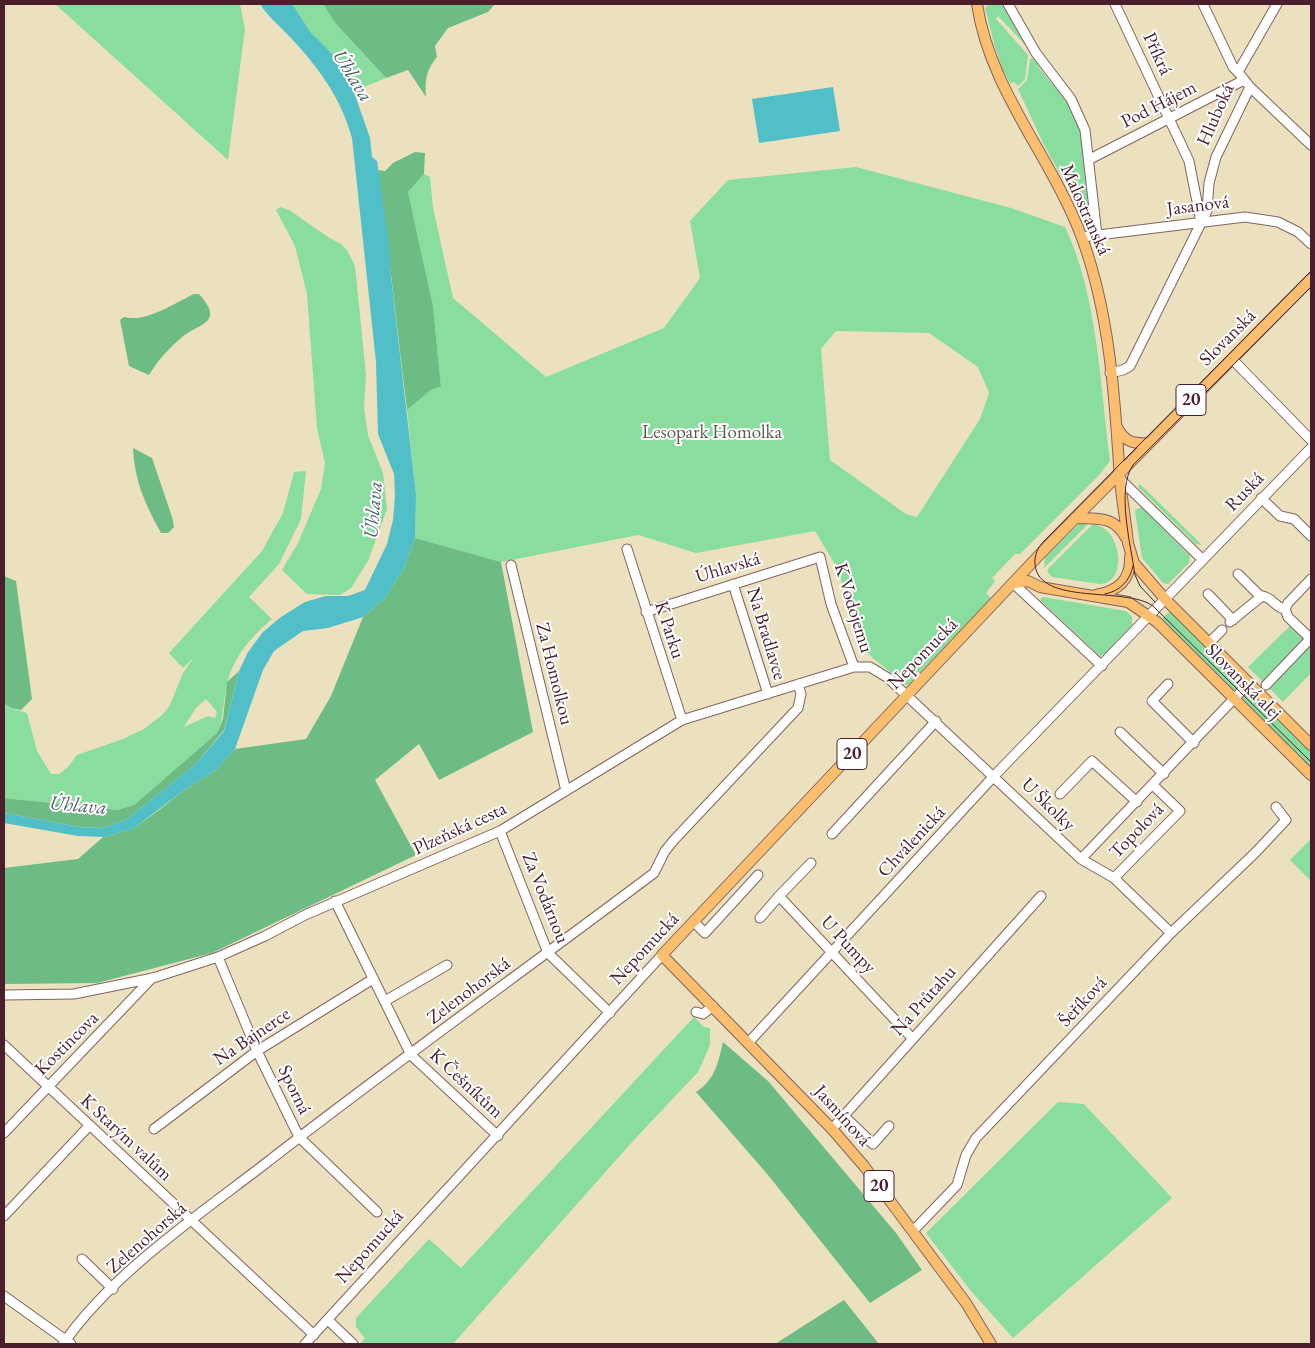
<!DOCTYPE html>
<meta charset="utf-8">
<style>
body{margin:0}
#map{position:relative;width:1315px;height:1348px;overflow:hidden;background:#ebe1bf;font-family:"EB Garamond",serif}
canvas{display:block}
.frame{position:absolute;inset:0;border:5px solid #4a1f2b;pointer-events:none}
</style>
<div id="map">
<canvas width="1315" height="1348"></canvas>
<div class="frame"></div>
</div>
<script>
const g = document.querySelector('canvas').getContext('2d');
g.lineJoin = 'round';
function fillPath(path, color) { g.fillStyle = color; g.fill(path, 'evenodd'); }
function stroke(path, color, width, dash) { g.strokeStyle = color; g.lineWidth = width; g.lineCap = dash ? 'butt' : 'round'; g.setLineDash(dash || []); g.stroke(path); }
function drawText(font, color, halo, rows, align = 'center') {
  g.font = font + ' "EB Garamond",serif'; g.lineWidth = 4; g.setLineDash([]); g.textBaseline = 'middle'; g.strokeStyle = halo; g.fillStyle = color; for (const [text, x, y, turn = 0] of rows) {
    g.save(); g.translate(x, y); g.rotate((+turn || 0) * Math.PI / 180); g.textAlign = isNaN(turn) ? turn : align; if (halo) g.strokeText(text, 0, 0); g.fillText(text, 0, 0); g.restore();
  }
}
const green = new Path2D(`
 M55,4H240L245,29L228,160Z
 M292,4H323L336,24L386,78L354,91C344,67 327,52 312,34C304,25 298,14 292,4Z
 M989,4H1004L1031,51L998,16L996,19L1028,55L1025,79L1018,86L1014,82L1010,83L1003,70L995,47L985,8Z
 M1035,58C1040,75 1065,94 1073,110C1090,142 1088,187 1092,223L1085,219L1043,143L1018,89L1027,80L1030,59Z
 M856,167L1011,208L1065,227C1098,296 1100,386 1110,461L1100,474L1020,554H1015L992,578L995,581L986,593L991,598L907,686L867,653L836,566L815,531L696,553L638,535L501,562L415,538L416,495L407,410L432,388L441,387L433,306L408,192L424,174L430,177L433,208L453,298L546,377L664,328L700,278L690,221L728,180ZM836,331L929,333L978,367L989,393L980,419L917,517L906,514L830,460L821,349Z
 M280,207L289,210L328,237L341,244L347,250L355,266L366,375L364,408L368,435L383,473L387,509L368,561L351,588L340,595L307,594L282,570L298,543L321,489L325,463L317,428L307,294L295,246L276,210Z
 M306,471L301,519L279,564L249,597L272,619C252,636 233,657 227,684C223,702 224,717 217,733L134,805L117,810L4,798V703L11,708L27,713L37,751L51,774H59L68,767L77,755L123,739L144,729L162,715L169,707L183,673L194,657L183,668L169,653L262,551L283,513L294,472ZM206,699L217,712L215,718L208,716L184,727L196,708Z
 M1140,484L1202,545L1196,544L1138,487Z
 M1138,508H1142L1190,556L1189,563L1168,584L1163,583L1142,558L1135,511Z
 M1092,520L1044,568L1045,557L1081,522Z
 M1092,525C1120,523 1130,583 1100,584L1052,577L1047,571L1049,568Z
 M1043,597L1126,611L1132,617V625L1105,654L1100,656L1041,601V598Z
 M1171,610L1242,681L1240,687L1231,691L1160,621Z
 M1294,622L1311,639V673L1283,702L1248,667Z
 M1250,691L1311,748V769L1243,702L1244,694Z
 M1311,839V881L1290,860Z
 M694,1017L704,1027L710,1028V1045L698,1072L632,1142L453,1344H360L365,1338L356,1327V1318L429,1239L461,1268Z
 M1058,1102L1084,1104L1172,1198L1013,1338L971,1291L926,1233Z`);
const forest = new Path2D(`
 M323,4H495L488,12L448,28L435,46L437,57C426,71 425,79 426,97L408,70L386,78L336,24Z
 M415,152L425,153L424,174L408,192L433,306L441,387L432,389L407,410C397,330 389,250 378,170L385,171L393,163Z
 M194,294H199C225,323 200,323 182,337C169,348 158,360 149,375L129,366L120,320L124,317C146,323 175,303 194,294Z
 M133,448L152,458L172,517L174,527L168,533H161C145,503 135,483 133,448Z
 M415,538L501,562L533,732L439,780L419,744L375,780L416,855L212,953L97,983L4,984V868L78,859L103,837L133,829L159,810L184,790L216,770L235,749L306,739L331,696L363,617L385,598L404,568Z
 M4,576L16,581L32,699L21,710L11,708L4,703Z
 M239,671L224,730L196,764L126,820L102,828L79,827L4,813V798L117,810L134,805L217,733L223,719L227,682Z
 M723,1042L768,1081L896,1233L922,1270L870,1303L768,1175L696,1092C715,1080 718,1063 723,1042Z
 M844,1300L879,1344H775Z`);
const water = new Path2D(`
 M260,4H292L311,33L330,52L349,78L370,138L372,157L377,161L389,246L391,276L416,495L415,538L404,568L385,598L363,617L328,628L303,631L274,651L263,670L235,749L216,770L184,790L133,829L103,837L78,836L4,823V813L79,827L102,828L126,820L196,764L224,731L239,671L248,652L263,632L281,617L305,602L326,596H348L365,590L387,544L393,520L395,496L394,474L378,434L376,362L352,138C341,98 319,68 291,38C281,27 268,17 260,4Z
 M833,87L840,131L759,143L752,99Z`);
const minor = new Path2D(`
 M1008,4L1036,53L1071,99L1085,130L1097,235
 M1115,4L1189,161L1201,222
 M1203,4L1233,67L1238,72
 M1277,4L1238,72L1250,87L1311,145
 M1090,159L1244,80
 M1082,237L1245,217L1278,222L1298,232L1311,244
 M1232,359L1311,440
 M1110,373L1123,370L1130,366L1207,211L1209,183L1216,157L1250,87
 M1120,479L1203,560
 M1261,498L1280,516L1294,519L1311,536
 M627,549L682,720
 M511,565L566,791
 M1238,574L1260,596
 M1311,579L1288,603L1285,609L1288,617L1311,639
 M733,584L768,694
 M1014,584L1102,666
 M1208,594L1233,620
 M646,612L820,557L831,604L854,667
 M1230,622L1262,596C1272,597 1276,608 1285,609
 M1209,643L1222,630
 M1168,684L1152,701L1194,743
 M1266,685L1311,638
 M1120,732L1164,774
 M1060,794L1092,761L1137,802
 M500,831L548,953L610,1013
 M832,834L936,721
 M1081,859L1249,683
 M1114,878L1180,811L1153,785
 M779,896L811,863
 M335,901L411,1055L498,1136
 M760,918L779,896L912,1038
 M694,922L705,933L758,875
 M218,957L257,1051L299,1137L377,1212
 M4,995L74,994L153,978L218,957L265,936L305,915L500,831L682,720L854,667H870L888,678L1081,859L1114,878L1171,933
 M385,1001L447,965
 M696,1012L703,1014L713,1006
 M749,1042L994,776L1311,448
 M4,1045L314,1335
 M843,1115L873,1144L889,1126
 M154,1129L257,1051L373,979
 M832,1129L1041,896
 M4,1133L152,978
 M4,1216L88,1127
 M913,1231L957,1185L966,1155L976,1138L1171,933L1255,853L1286,820L1276,807
 M82,1259L113,1289
 M4,1296L71,1344
 M328,1320L353,1344
 M63,1344C111,1275 194,1218 261,1167C390,1066 524,971 654,873L665,851L674,840L798,708L801,694L798,684
 M305,1344L662,955`);
const major = new Path2D(`
 M977,4C990,91 1052,157 1082,238C1110,314 1115,399 1120,480C1122,501 1126,522 1128,543L1134,563L1165,599L1311,745
 M1117,427C1124,442 1134,444 1149,443
 M1075,518C1097,519 1114,515 1126,538
 M1015,583L1028,581L1040,587L1128,602L1157,622L1311,775
 M1096,595C1118,591 1131,580 1130,557
 M991,1344L966,1303L864,1166L832,1129L662,955L1043,551L1311,279`);
const tram = new Path2D(`
 M1311,271L1045,540C1038,547 1034,555 1035,565C1040,606 1125,586 1153,606L1311,762
 M1105,594C1120,591 1130,581 1133,566
 M1155,602L1140,586L1135,575C1131,546 1116,489 1133,465L1311,287`);
const shields = [
 [1191,400,30],
 [852,754,30],
 [879,1186,30]
];
const shieldNames = [
 ["20",1191,400],
 ["20",852,754],
 ["20",879,1186]
];
const streetNames = [
 ["Příkrá",1157,54,65],
 ["Pod Hájem",1159,105,-27],
 ["Hluboká",1216,115,-66],
 ["Jasanová",1198,206,-7],
 ["Malostranská",1085,210,66],
 ["Slovanská",1228,338,-45],
 ["Ruská",1245,492,-46],
 ["Úhlavská",728,568,-17],
 ["K Vodojemu",853,608,73],
 ["K Parku",669,630,72],
 ["Na Bradlavce",766,634,73],
 ["Nepomucká",923,654,-46],
 ["Za Homolkou",554,674,76],
 ["Slovanská alej",1243,682,45],
 ["U Školky",1048,805,44],
 ["Plzeňská cesta",460,829,-25],
 ["Topolová",1137,831,-46],
 ["Chválenická",912,842,-47],
 ["Za Vodárnou",545,898,68],
 ["U Pumpy",848,945,47],
 ["Nepomucká",645,949,-47],
 ["Zelenohorská",469,991,-37],
 ["Na Průtahu",924,1001,-48],
 ["Šeříková",1083,1002,-47],
 ["Na Bajnerce",252,1037,-34],
 ["Kostincova",67,1044,-45],
 ["K Češníkům",466,1084,43],
 ["Sporná",294,1090,64],
 ["Jasmínová",842,1116,48],
 ["K Starým valům",126,1138,43],
 ["Zelenohorská",147,1238,-41],
 ["Nepomucká",370,1247,-48]
];
const parkNames = [
 ["Lesopark Homolka",712,433]
];
const waterNames = [
 ["Úhlava",352,76,58],
 ["Úhlava",374,510,-85],
 ["Úhlava",78,806,5]
];
fillPath(green, '#89dd9e');
fillPath(forest, '#6ebc85');
fillPath(water, '#51bfc7');
stroke(minor, '#82635f', 11);
stroke(major, '#82635f', 12);
stroke(minor, '#fff', 9);
stroke(major, '#fbbd6e', 10);
stroke(tram, '#4a1f2b', 1);
for (const [x, y, w] of shields) { const box = new Path2D(); box.roundRect(x - w / 2, y - 15.5, w, 31, 4); g.fillStyle = '#fff'; g.fill(box); stroke(box, '#4a1f2b', 1); }
drawText('bold 18px', '#4a1f2b', null, shieldNames);
drawText('19px', '#4a1f2b', '#fff', streetNames);
drawText('19px', '#5d584e', '#fff', parkNames);
drawText('italic 20px', '#4d5f69', '#fff', waterNames);
</script>
